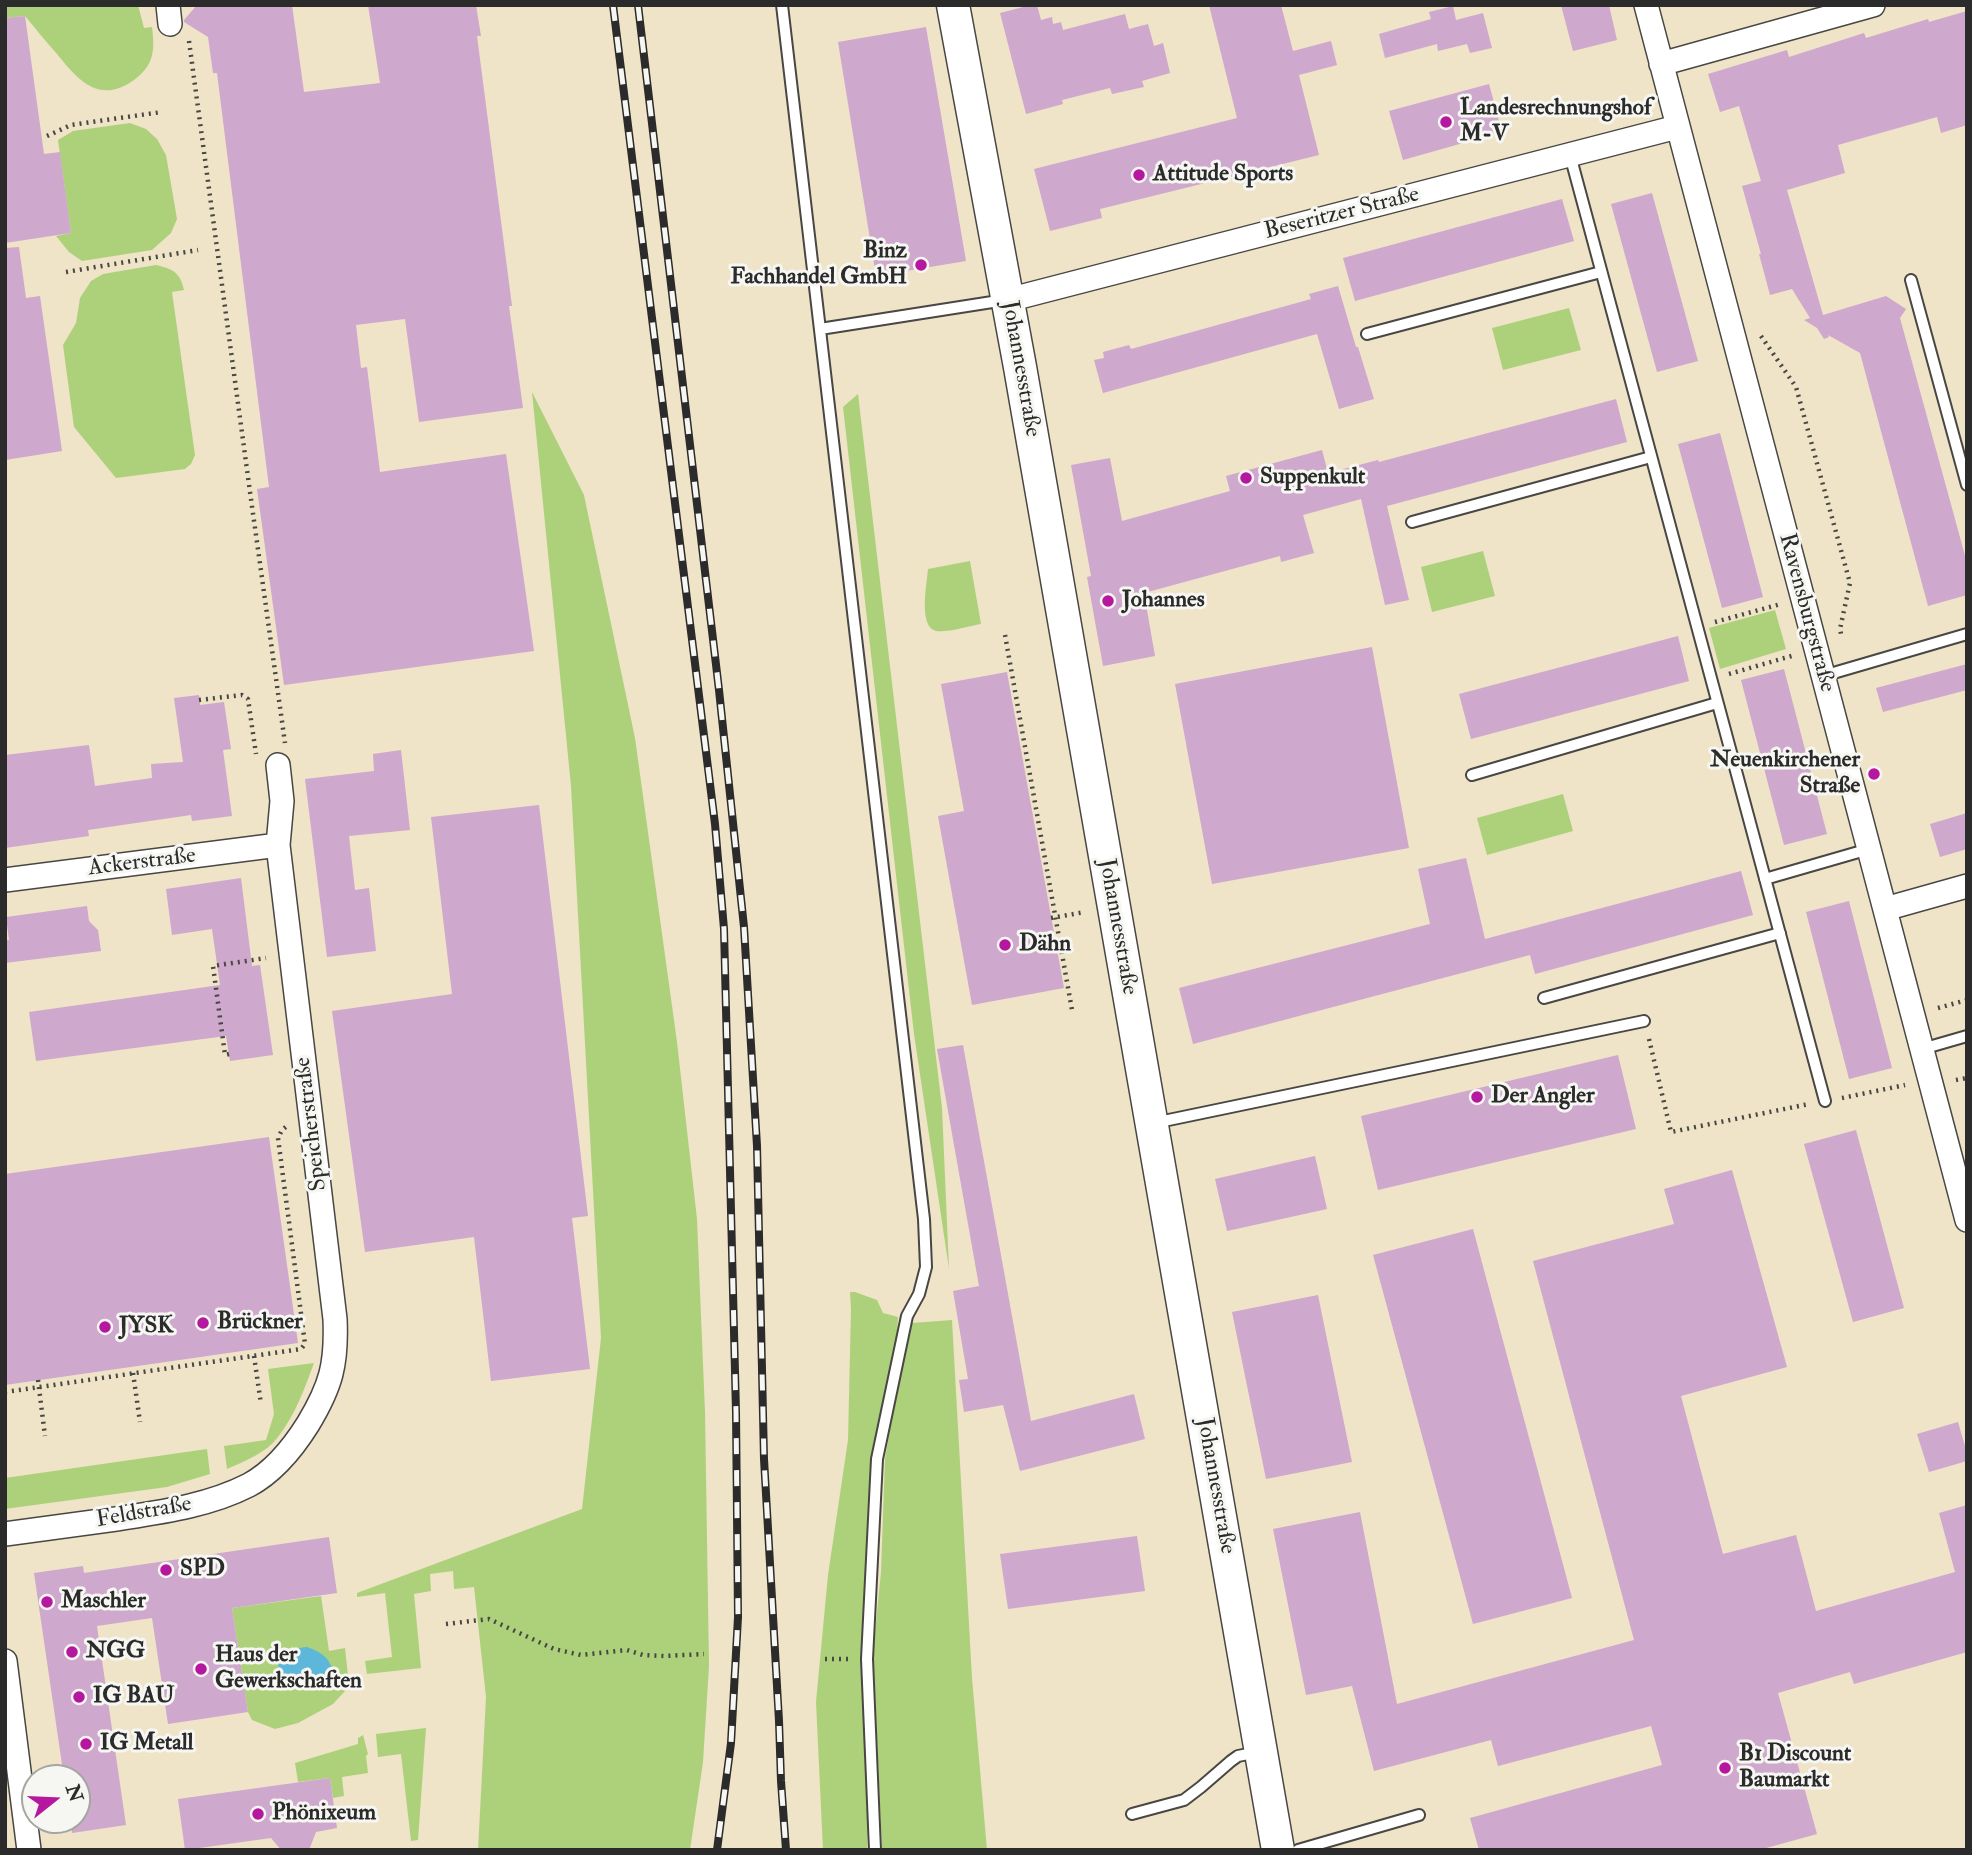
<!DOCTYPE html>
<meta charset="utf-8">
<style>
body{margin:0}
#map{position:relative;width:1972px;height:1855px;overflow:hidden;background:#efe3c8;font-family:"IM FELL Double Pica",serif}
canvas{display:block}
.frame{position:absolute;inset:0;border:7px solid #2b2b2b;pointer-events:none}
.north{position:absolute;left:21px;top:1764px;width:70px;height:70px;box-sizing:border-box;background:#f6f6f2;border:2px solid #a5a5a2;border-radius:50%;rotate:72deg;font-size:19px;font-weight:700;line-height:28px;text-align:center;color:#2b2b2b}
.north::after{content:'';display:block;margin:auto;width:24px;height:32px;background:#b5179e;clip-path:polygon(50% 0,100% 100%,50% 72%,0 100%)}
</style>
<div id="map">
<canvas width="1972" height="1855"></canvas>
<div class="frame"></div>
<div class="north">N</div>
</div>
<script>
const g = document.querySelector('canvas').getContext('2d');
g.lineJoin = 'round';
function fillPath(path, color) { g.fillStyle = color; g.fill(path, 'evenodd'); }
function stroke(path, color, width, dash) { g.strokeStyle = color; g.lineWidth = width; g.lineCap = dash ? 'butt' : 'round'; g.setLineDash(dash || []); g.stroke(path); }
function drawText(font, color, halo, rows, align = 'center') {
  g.font = font + ' "IM FELL Double Pica",serif'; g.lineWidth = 6; g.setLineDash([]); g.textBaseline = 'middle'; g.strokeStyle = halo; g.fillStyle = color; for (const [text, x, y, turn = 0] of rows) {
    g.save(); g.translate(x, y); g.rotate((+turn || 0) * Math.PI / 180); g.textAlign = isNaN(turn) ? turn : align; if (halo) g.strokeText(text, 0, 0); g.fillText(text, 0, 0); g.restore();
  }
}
const green = new Path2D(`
 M5,5H138L144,28L152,27C155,51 154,65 134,80C99,105 78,80 57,54C46,42 36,29 25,16L5,18Z
 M130,123L146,129L157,139L166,155L177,219L171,233L152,250L82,261L69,252L56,236L71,233L58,140L73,131Z
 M156,265C173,269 180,272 184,290L172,292L195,455L191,464L185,469L116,478L74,427L63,345L76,323L80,298L91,281L103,274Z
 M1569,308L1581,350L1503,370L1492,328Z
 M532,392L584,495L635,738L677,1042L697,1219L705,1412L709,1666L703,1762L690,1850H478L486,1697L474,1587L454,1589L453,1571L430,1574L431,1591L414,1594L421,1668L367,1674L365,1661L392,1657L385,1593L357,1597V1593L582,1509L601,1338L571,786Z
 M858,394L942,1108L949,1269L914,1034L843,407Z
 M1483,551L1495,596L1432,612L1421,567Z
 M970,561L981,624C969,626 947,633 936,631C918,627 927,583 928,569Z
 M1775,610L1786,649L1720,669L1709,628Z
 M1563,794L1573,831L1487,855L1477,818Z
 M850,1292H855L877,1300L883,1313L898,1317L897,1334L872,1459L869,1560L864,1608L863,1663L868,1807L867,1850H823L816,1702L828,1575L848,1440L851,1309Z
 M952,1320L972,1678L987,1850H882L873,1652L881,1572L885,1459L907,1328L912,1323Z
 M314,1363C305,1388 294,1417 278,1437C266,1453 245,1461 227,1469L224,1446L266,1440L274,1414L268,1369Z
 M207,1449L210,1474L167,1487L5,1509V1478Z
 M321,1596L329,1651L345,1648L348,1676L334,1677L333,1668L297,1648C287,1651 282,1654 278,1664L296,1683L324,1685L331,1683L346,1690L333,1704L298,1723L275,1729L252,1720L248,1712L232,1608Z
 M426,1728L418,1840L411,1841L401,1754L378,1757L376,1734Z
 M363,1735L368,1754L366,1756L368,1773L342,1777L344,1796L333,1798L330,1778L298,1782L295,1763L358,1744V1738Z`);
const water = new Path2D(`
 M307,1647C324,1653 331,1659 334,1677L331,1683C322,1686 316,1683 308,1683C300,1682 292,1684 285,1679C283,1677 280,1671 279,1669C275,1652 295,1648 307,1647Z`);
const building = new Path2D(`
 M197,5H292L304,92L380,83L368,5H476L481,36H477L512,306H509L523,408L419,422L405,319L356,325L361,368L367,367L380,472L506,454L534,651L284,685L257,489L269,487L217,73H213L208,37L184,22V20Z
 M1031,5H1037L1041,20L1052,17L1053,24L1061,22L1063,30L1125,14L1129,29L1148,24L1154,46L1163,43L1170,73L1142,81L1144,87L1112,94L1110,88L1062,100L1063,104L1026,114L1000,13Z
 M1209,5H1281L1293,51L1331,41L1337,65L1299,75L1319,155L1100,209L1102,218L1050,231L1034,169L1237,118Z
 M1561,5H1609L1617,40L1573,51Z
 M1453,6L1456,20L1483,13L1492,48L1470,53L1467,44L1438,51L1437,44L1385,58L1379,34L1431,19L1429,12Z
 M1967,11V125L1941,133L1937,117L1838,145L1845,173L1787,190L1823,315L1886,296L1906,309L1900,318L1967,563V595L1928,606L1860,353L1828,335L1829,337L1824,339L1817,328L1804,320L1810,318L1792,289L1770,295L1759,254H1761L1742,186L1761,181L1739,106L1720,112L1708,74L1787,50L1789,57L1864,33L1866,38L1928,19L1929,22Z
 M25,16L44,154L60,152L71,233L5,243V18Z
 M926,27L966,261L876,276L838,42Z
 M1489,84L1502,132L1403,160L1389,111Z
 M1652,193L1698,361L1657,372L1611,204Z
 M1562,199L1574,241L1355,301L1343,258Z
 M19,247L26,298L40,296L62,451L5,460V248Z
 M1338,286L1356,347H1358L1374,399L1339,409L1317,334L1103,393L1094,360L1104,358L1103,352L1129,345L1131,349L1311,299L1309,294Z
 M1616,399L1627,442L1387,506L1409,600L1385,605L1361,499L1303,515L1314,553L1281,562L1280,556L1144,593L1155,656L1103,666L1087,577L1091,576L1071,465L1110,458L1122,521L1230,491L1226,476L1322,450L1328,473L1378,460L1379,462Z
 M1720,433L1763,597L1722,608L1678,444Z
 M1678,636L1689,681L1471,739L1459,694Z
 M1372,647L1409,848L1212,884L1175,684Z
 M1967,664V690L1883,712L1876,688Z
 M1784,669L1827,834L1784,845L1741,680Z
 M1007,672L1064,988L972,1005L938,816L964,811L941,684Z
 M199,695L200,705L224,702L231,749L223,750L232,816L192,821L191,815L88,830L89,836L5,848V755L89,745L95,786L152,778L151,764L183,762L174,698Z
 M401,750L410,830L349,836L355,890L369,888L376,951L327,957L305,779L374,771L373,754Z
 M539,805L588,1216L572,1218L590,1369L491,1381L474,1237L365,1252L332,1011L452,994L431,817Z
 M1967,813V849L1940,857L1930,824Z
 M1466,858L1485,939L1741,871L1753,915L1535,974L1530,955L1193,1044L1179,988L1430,924L1418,869Z
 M241,878L252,966L260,965L273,1055L230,1061L226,1036L36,1061L29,1012L220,985L212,929L172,935L166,889Z
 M1849,901L1892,1068L1849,1079L1806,912Z
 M87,906L89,921L98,930L101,951L5,963V940H9L6,917Z
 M963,1045L1031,1421L1134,1394L1145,1439L1020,1471L1003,1405L964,1412L959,1380L968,1379L953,1291L979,1286L937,1049Z
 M1618,1055L1636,1129L1378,1190L1361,1116Z
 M1856,1130L1904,1308L1853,1322L1804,1144Z
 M269,1137L298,1343L5,1385V1174Z
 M1315,1156L1327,1209L1227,1231L1215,1179Z
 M1732,1170L1787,1367L1681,1396L1723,1554L1796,1535L1816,1611L1955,1572L1939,1513L1967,1505V1652L1854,1684L1850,1672L1778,1693L1817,1834L1759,1850H1479L1470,1818L1662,1765L1651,1726L1498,1766L1491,1740L1374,1771L1352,1686L1306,1695L1273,1529L1360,1512L1397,1704L1634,1640L1533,1261L1674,1224L1664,1189Z
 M1473,1229L1572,1598L1473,1624L1373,1255Z
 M1318,1295L1352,1462L1266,1479L1232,1312Z
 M1958,1422L1967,1453V1461L1929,1472L1917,1434Z
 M1137,1536L1145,1591L1008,1609L1000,1554Z
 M329,1537L337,1593L232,1608L248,1712L168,1724L152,1618L97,1626L126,1825L72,1833L71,1820H77V1778H64L34,1573L83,1566L84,1573Z
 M330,1778L337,1828L316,1832L309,1850H281L271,1838L185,1850L178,1799Z`);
const path = new Path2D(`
 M189,41L250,492L285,743
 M47,136L71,125L162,112
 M66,272L198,250
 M1761,336L1796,387L1850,583L1840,629L1841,634
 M1715,622L1781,604
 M1005,635L1072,1010
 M1729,674L1795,655
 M199,700L242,695L248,699L256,754
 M1051,918L1085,912
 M1938,1008L1967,1000
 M1649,1039L1671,1132L1809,1104
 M229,1054L225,1055L213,966L266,958
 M1956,1080L1967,1078
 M1842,1098L1905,1085
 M254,1356L261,1404
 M133,1373L140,1422
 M38,1380L45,1436
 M5,1392L301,1349L305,1344L278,1138L282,1130L287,1126
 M446,1624L489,1619L554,1649L581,1655L627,1650L643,1655L664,1656L704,1654
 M825,1659H848`);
const service = new Path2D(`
 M782,5L924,1219L926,1267L919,1294L907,1316L877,1459L867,1659L875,1850
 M1570,155L1825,1101
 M1911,280L1967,485
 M820,329L1005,300
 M1367,334L1601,272
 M1412,522L1651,457
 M1823,676L1967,634
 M1472,775L1717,703
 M1765,879L1869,849
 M1544,998L1780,933
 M1922,1049L1967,1036
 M1154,1123L1644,1021
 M1132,1814L1184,1800L1201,1787L1231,1761L1238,1756L1258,1752
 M1298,1850L1419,1815`);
const minor = new Path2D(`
 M168,5L170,24
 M1646,5L1967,1220
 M1661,64L1873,5
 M1008,300L1677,127
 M5,880L278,845
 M1885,909L1967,886
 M5,1534C42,1529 79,1524 116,1519C161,1512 208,1506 249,1485C275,1471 293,1448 308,1424C331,1386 337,1364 335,1319L278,845L282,801L278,765
 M5,1661L29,1850`);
const secondary = new Path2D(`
 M953,5L1020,367L1278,1850`);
const rail = new Path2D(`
 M613,5L715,824L724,929L736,1412L738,1617L731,1743L717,1850
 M638,5L719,690L744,927L757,1146L764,1459L779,1721L781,1781L786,1850`);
const markers = [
 [1446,122,7,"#b5179e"],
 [1139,175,7,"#b5179e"],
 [921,265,7,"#b5179e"],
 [1246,478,7,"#b5179e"],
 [1108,601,7,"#b5179e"],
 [1874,774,7,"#b5179e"],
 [1005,945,7,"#b5179e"],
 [1477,1097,7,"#b5179e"],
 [203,1323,7,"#b5179e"],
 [105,1327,7,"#b5179e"],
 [166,1570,7,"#b5179e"],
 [47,1602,7,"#b5179e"],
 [72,1652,7,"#b5179e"],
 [201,1669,7,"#b5179e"],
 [79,1697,7,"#b5179e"],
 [86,1744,7,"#b5179e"],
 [1725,1768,7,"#b5179e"],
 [258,1814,7,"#b5179e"]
];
const poiNames = [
 ["Landesrechnungshof",1460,109],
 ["M-V",1460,135],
 ["Attitude Sports",1153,175],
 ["Binz",907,252,"right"],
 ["Fachhandel GmbH",907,278,"right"],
 ["Suppenkult",1260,478],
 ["Johannes",1122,601],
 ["Neuenkirchener",1860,761,"right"],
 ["Straße",1860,787,"right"],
 ["Dähn",1019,945],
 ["Der Angler",1491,1097],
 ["Brückner",217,1323],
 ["JYSK",119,1327],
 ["SPD",180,1570],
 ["Maschler",61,1602],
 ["NGG",86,1652],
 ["Haus der",215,1656],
 ["Gewerkschaften",215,1682],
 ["IG BAU",93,1697],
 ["IG Metall",100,1744],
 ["B1 Discount",1739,1755],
 ["Baumarkt",1739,1781],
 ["Phönixeum",272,1814]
];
const streetNames = [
 ["Beseritzer Straße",1342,214,-14],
 ["Johannesstraße",1020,369,80],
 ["Ravensburgstraße",1806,613,75],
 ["Ackerstraße",142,863,-7],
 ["Johannesstraße",1117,927,80],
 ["Speicherstraße",312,1124,-97],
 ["Johannesstraße",1215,1486,80],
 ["Feldstraße",144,1513,-10]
];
fillPath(green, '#add17a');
fillPath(water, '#5cb7da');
fillPath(building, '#cea8cd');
stroke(service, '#484743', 14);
stroke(minor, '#484743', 26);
stroke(secondary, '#484743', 35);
stroke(path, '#484743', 4.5, [2, 5]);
stroke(service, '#fff', 10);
stroke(minor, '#fff', 23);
stroke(secondary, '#fff', 32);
stroke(rail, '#2b2b2b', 8);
stroke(rail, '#f6f6f2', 5, [16]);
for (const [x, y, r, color] of markers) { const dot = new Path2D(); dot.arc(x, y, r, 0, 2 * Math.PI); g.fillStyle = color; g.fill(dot); stroke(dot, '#f6f6f2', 2.5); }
drawText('bold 23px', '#2b2b2b', '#f6f6f2', poiNames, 'left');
drawText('23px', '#2b2b2b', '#f6f6f2', streetNames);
</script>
